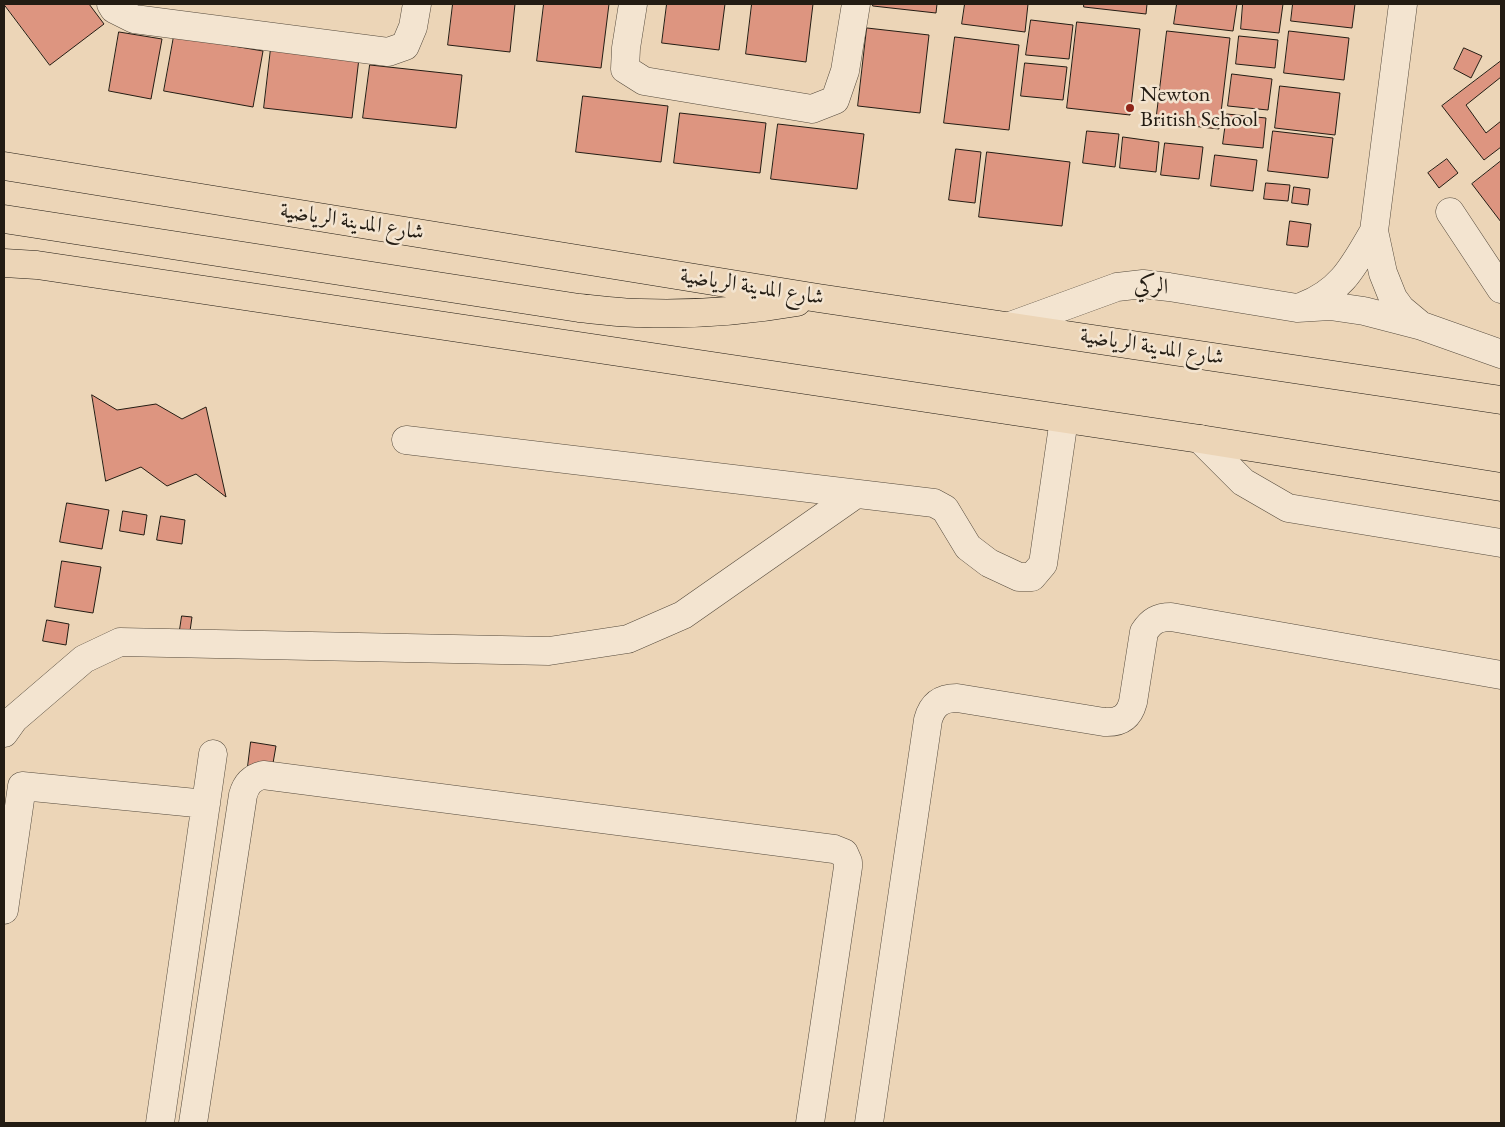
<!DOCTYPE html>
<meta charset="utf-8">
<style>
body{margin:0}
#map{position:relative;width:1505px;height:1127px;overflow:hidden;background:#ecd5b7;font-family:"EB Garamond",serif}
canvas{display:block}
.frame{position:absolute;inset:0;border:5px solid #231c13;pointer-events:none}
</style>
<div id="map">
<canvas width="1505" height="1127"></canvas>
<div class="frame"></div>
</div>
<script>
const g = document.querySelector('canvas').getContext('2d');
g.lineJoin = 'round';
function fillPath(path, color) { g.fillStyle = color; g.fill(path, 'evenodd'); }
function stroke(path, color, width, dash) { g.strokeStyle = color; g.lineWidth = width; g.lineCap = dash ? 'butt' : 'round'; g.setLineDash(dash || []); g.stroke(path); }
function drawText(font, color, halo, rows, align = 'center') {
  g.font = font + ' "EB Garamond",Amiri,serif'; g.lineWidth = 5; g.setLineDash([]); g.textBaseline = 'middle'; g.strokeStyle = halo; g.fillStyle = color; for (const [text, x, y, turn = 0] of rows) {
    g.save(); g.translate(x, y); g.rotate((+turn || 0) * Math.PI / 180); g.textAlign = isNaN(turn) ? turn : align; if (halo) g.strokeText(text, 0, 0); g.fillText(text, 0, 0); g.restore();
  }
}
const building = new Path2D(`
 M4,4H89L104,24L50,65Z
 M453,4H515L510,52L448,45Z
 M544,4H609L601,68L537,61Z
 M667,4H725L719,50L662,43Z
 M752,4H813L806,62L746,54Z
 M873,4H937L936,13L873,6Z
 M965,4H1028L1025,32L962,24Z
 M1084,4H1147L1146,14L1084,7Z
 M1177,4H1237L1233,31L1174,24Z
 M1243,4H1283L1279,33L1241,29Z
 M1293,4H1355L1352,28L1291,21Z
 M1031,20L1073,25L1069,59L1026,55Z
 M1077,22L1140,29L1130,115L1067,108Z
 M867,28L929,35L920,113L858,106Z
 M1167,31L1230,38L1219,129L1156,122Z
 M1289,31L1349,38L1344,80L1284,73Z
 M119,32L162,39L151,99L109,91Z
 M174,36L263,51L253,107L164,91Z
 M1239,36L1278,40L1275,68L1236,64Z
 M955,37L1019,45L1009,130L944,123Z
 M271,48L359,58L352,118L264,108Z
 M1464,48L1482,56L1471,78L1454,69Z
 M1501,61V77L1466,105L1486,133L1501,121V147L1484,160L1442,106Z
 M1025,63L1067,67L1063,100L1021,96Z
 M370,65L462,75L456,128L363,118Z
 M1232,74L1272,79L1268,110L1228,106Z
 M1280,86L1340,93L1335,135L1275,128Z
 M583,96L668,106L661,162L576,152Z
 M680,113L766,123L760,173L674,163Z
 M1227,114L1266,118L1263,148L1223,144Z
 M778,124L864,134L857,189L771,179Z
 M1087,131L1119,134L1115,167L1083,163Z
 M1273,131L1333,138L1328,178L1268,171Z
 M1123,137L1159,142L1156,172L1120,168Z
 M1165,143L1203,147L1199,179L1161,175Z
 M956,149L981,152L975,203L949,200Z
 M987,152L1070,162L1062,226L979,217Z
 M1215,155L1257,160L1253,191L1211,186Z
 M1447,159L1458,173L1439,188L1428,173Z
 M1501,161V222L1472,184Z
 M1266,183L1290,185L1288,201L1264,199Z
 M1294,187L1310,189L1308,205L1292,203Z
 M1290,221L1311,224L1308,247L1287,245Z
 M92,395L117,410L156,404L182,419L206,407L226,497L196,474L167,486L141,467L106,481Z
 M67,503L109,510L102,549L60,542Z
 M123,511L147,515L144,535L120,531Z
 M161,516L185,520L182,544L157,540Z
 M62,561L101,567L93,613L55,607Z
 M182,616L192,617L189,638L179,636Z
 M47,620L69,624L66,645L43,641Z
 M251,742L276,746L272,769L248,766Z`);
const minor = new Path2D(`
 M111,4L114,9L134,19L388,52L405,46L413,27L417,4
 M633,4L626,48L625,69L644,81L812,109L835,100L845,71L856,4
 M1403,4L1374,231L1383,273L1393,298L1401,309L1419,324
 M1450,212L1501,289
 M1303,306C1342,291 1354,265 1374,231
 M1010,326L1117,287L1143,284L1169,287L1297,308L1330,306L1364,311L1422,326L1501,354
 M1200,439L1243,482L1288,508L1501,543
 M406,440L934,503L945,509L968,547L989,563L1019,577H1032L1043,564L1064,419
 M4,733L14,719L84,659L120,642L549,651L628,639L683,615L856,494
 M4,910L22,786L206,804
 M160,1123L213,754
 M193,1123L243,795C246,784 251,778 263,775L834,849L844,853L848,862V867L810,1123
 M869,1123L928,720C932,705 941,698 957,698L1104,722C1120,723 1129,717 1133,702L1144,632C1151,621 1158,617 1171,617L1501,675`);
const major = new Path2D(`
 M4,166L818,298L1501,400
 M4,219L579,308C599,310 620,313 640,313C693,315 745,311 797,302
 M4,263L37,265L1200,439L1501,487`);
const markers = [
 [1130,108,5,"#8f2418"]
];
const poiNames = [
 ["Newton",1140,95],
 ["British School",1140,120]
];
const streetNames = [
 ["شارع المدينة الرياضية",352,222,9],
 ["شارع المدينة الرياضية",752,287,9],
 ["الركي",1151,287,2],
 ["شارع المدينة الرياضية",1152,347,9]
];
fillPath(building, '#dd9580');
stroke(building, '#231c13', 1);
stroke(minor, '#554a3c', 29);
stroke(major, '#231c13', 29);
stroke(minor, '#f3e4d0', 28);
stroke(major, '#ecd5b7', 28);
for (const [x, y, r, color] of markers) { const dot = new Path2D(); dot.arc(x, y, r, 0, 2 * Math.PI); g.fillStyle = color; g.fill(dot); stroke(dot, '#f3e4d0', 2); }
drawText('22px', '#231c13', '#f3e4d0', poiNames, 'left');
drawText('22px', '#231c13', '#f3e4d0', streetNames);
</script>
